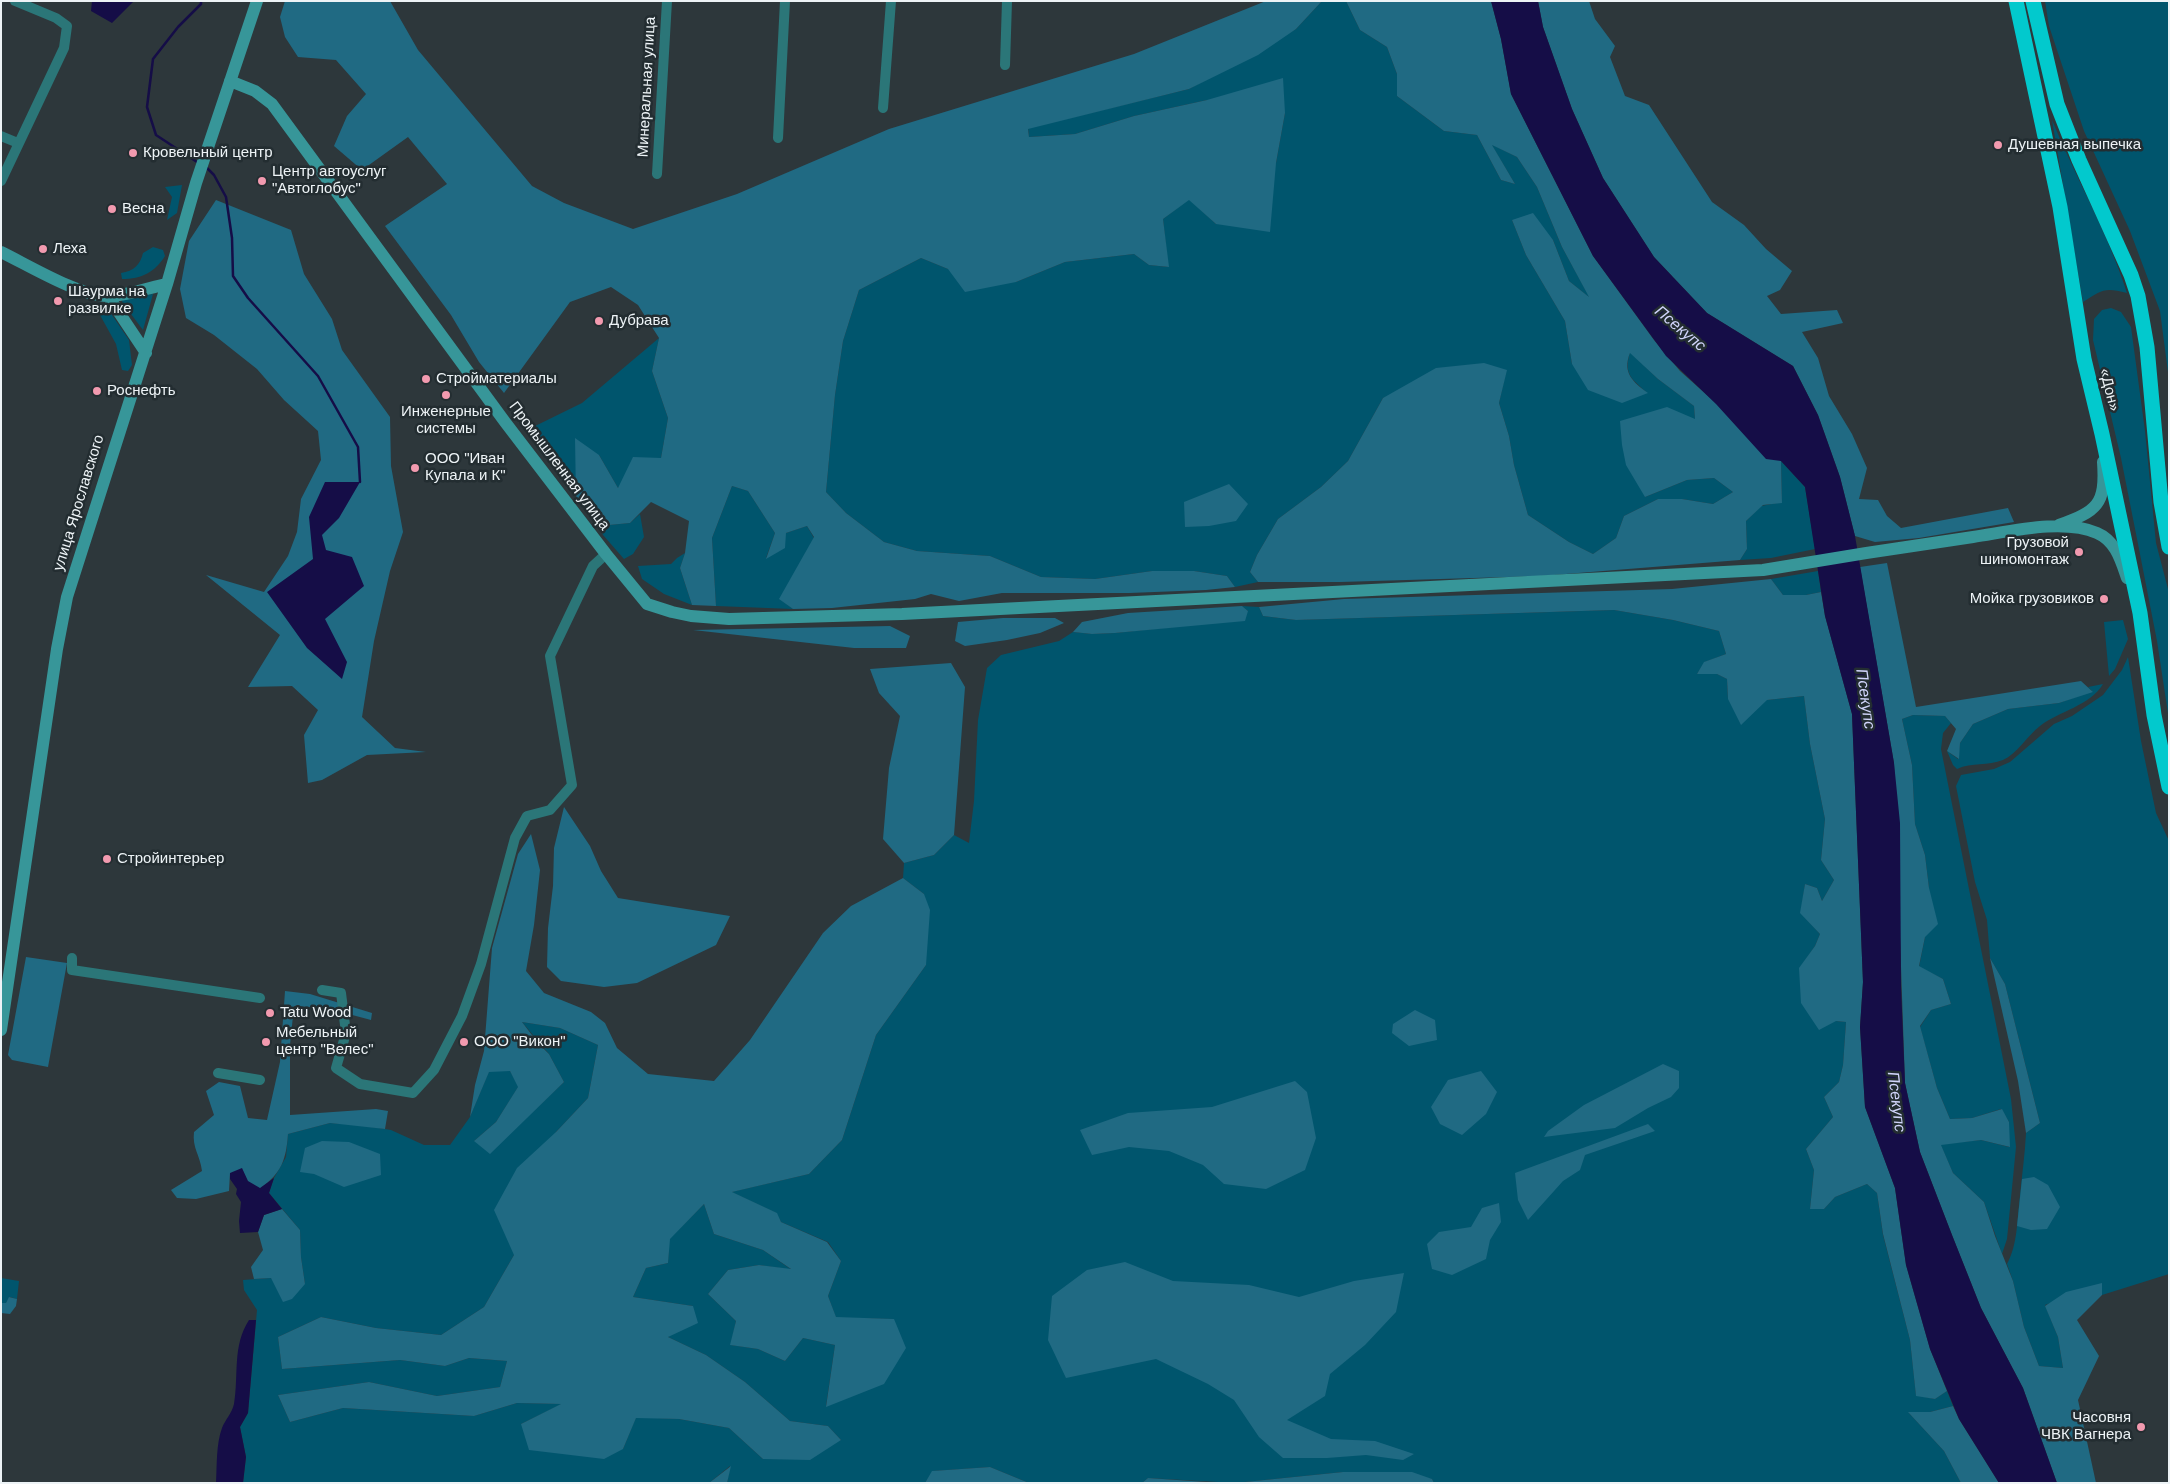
<!DOCTYPE html>
<meta charset="utf-8">
<style>
body{margin:0}
#map{position:relative;width:2170px;height:1484px;overflow:hidden;background:#2d373b;font-family:Arial,sans-serif}
canvas{display:block}
.frame{position:absolute;inset:0;border:2px solid #edf3f6;pointer-events:none}
</style>
<div id="map">
<canvas width="2170" height="1484"></canvas>
<div class="frame"></div>
</div>
<script>
const g = document.querySelector('canvas').getContext('2d');
g.lineJoin = 'round';
function fillPath(path, color) { g.fillStyle = color; g.fill(path, 'evenodd'); }
function stroke(path, color, width, dash) { g.strokeStyle = color; g.lineWidth = width; g.lineCap = dash ? 'butt' : 'round'; g.setLineDash(dash || []); g.stroke(path); }
function drawText(font, color, halo, rows, align = 'center') {
  g.font = font + ' Arial,sans-serif'; g.lineWidth = 5; g.setLineDash([]); g.textBaseline = 'middle'; g.strokeStyle = halo; g.fillStyle = color; for (const [text, x, y, turn = 0] of rows) {
    g.save(); g.translate(x, y); g.rotate((+turn || 0) * Math.PI / 180); g.textAlign = isNaN(turn) ? turn : align; if (halo) g.strokeText(text, 0, 0); g.fillText(text, 0, 0); g.restore();
  }
}
const green = new Path2D(`
 M1322,1H1346L1360,30L1387,47L1397,74V96L1444,131L1477,135L1501,180L1515,184L1491,144L1517,157L1537,187L1562,247L1590,298L1569,281L1553,240L1512,220L1526,255L1565,321L1572,364L1647,393C1633,379 1623,376 1630,352L1658,379L1694,406L1695,419L1645,497L1687,480L1714,478L1733,492L1713,504L1682,499H1658L1624,516L1616,538L1593,554L1569,542L1528,515L1514,465L1509,436L1499,403L1506,371L1383,398L1348,461L1321,487L1278,519L1257,555L1250,572L1258,582L1235,587L1227,576L1194,571H1152L1095,579L1041,577L990,556L917,551L884,542L846,513L826,492L835,395L843,341L859,290L921,258L948,269L1016,282L1065,262L1134,254L1149,265L1168,267L1163,219L1189,199L1216,224L1276,163L1285,113L1207,100L1134,116L1075,134L1029,137L1028,128L1189,89L1296,29Z
 M2045,1H2169V380L2160,311L2130,231L2084,131L2049,26Z
 M2052,120C2076,178 2108,233 2127,293C2104,287 2102,290 2083,302Z
 M182,185L177,213L167,220L172,197L165,187Z
 M153,247L163,250L165,256C155,272 142,279 122,279L121,273C134,271 140,265 143,253Z
 M153,294L143,330L122,302L123,298Z
 M2111,308L2121,312L2131,327L2145,431L2156,543L2169,593V720L2157,641L2138,544L2121,458L2093,340L2094,319L2102,310Z
 M103,310L110,312L129,340L132,365L128,371L122,370L116,344L100,315Z
 M659,338L652,371L668,418L661,458L618,488L599,455L577,476L576,496L547,458L529,429L582,403Z
 M1781,461L1805,487L1815,549L1771,558L1740,560L1747,549L1746,521L1761,506L1782,502Z
 M732,486L748,491L775,533L766,558L786,533L807,526L814,538L780,599L793,609L716,606L712,538Z
 M640,514L644,537L633,554L624,559L603,535L599,526L630,523Z
 M685,553L680,568L692,605L664,594L642,579L638,566L671,564L677,558Z
 M1818,571L1821,592L1806,595H1783L1771,579Z
 M1242,606L1259,607L1263,616L1296,620L1614,610L1673,620L1719,631L1726,654L1705,662L1697,674H1717L1727,679L1728,699L1767,700L1804,696L1810,744L1825,819L1821,860L1834,880L1822,901L1817,888L1805,884L1801,913L1820,934L1815,946L1800,968L1836,1021L1846,1022L1843,1065L1839,1082L1824,1097L1833,1117L1806,1149L1814,1170L1810,1209H1824L1835,1197L1867,1184L1877,1193L1883,1235L1910,1340L1916,1395L1935,1399L1947,1391L1953,1406L1930,1412L1909,1413L1944,1451L1961,1483H1434L1432,1479L1343,1472L1235,1483L1148,1478L1142,1483H1029L990,1467L933,1471L925,1483H727L730,1466L709,1483H243L246,1457L240,1427L248,1413L257,1310L244,1290L243,1280L270,1278L305,1284L301,1257L300,1230L269,1193L274,1178L286,1157L288,1134L330,1123L360,1125L391,1130L424,1145H450L470,1117L489,1071H510L519,1086L496,1122L474,1141L529,1115L564,1082L549,1054L522,1022L560,1028L598,1045L588,1098L556,1132L514,1255L484,1307L441,1335L376,1328L321,1317L278,1337L282,1369L400,1360L445,1366L469,1358L507,1361L500,1387L437,1396L369,1382L278,1395L290,1422L343,1408L474,1416L517,1403L562,1404L521,1424L623,1449L636,1417L679,1419L729,1428L763,1459L841,1440L828,1426L790,1421L745,1382L706,1355L668,1337L693,1306L633,1297L646,1268L668,1263L669,1239L704,1204L714,1234L763,1250L792,1270L759,1265L728,1270L708,1294L736,1321L731,1345L758,1349L785,1361L803,1338L835,1345L826,1406L894,1319L836,1318L828,1296L841,1261L828,1242L781,1222L776,1213L731,1192L809,1174L842,1140L876,1035L926,965L924,894L903,878L904,863L934,855L954,835L969,843L974,801L978,720L987,668L1001,655L1059,641L1073,632L1092,634L1115,633L1191,625L1248,611Z
 M2123,620L2128,639L2115,669L2109,676L2104,622Z
 M2128,657L2141,741L2156,813L2169,841V1274L2102,1295L2101,1284L2045,1305L2058,1337L2063,1368L2039,1366L2024,1327L2013,1281L2007,1264C2018,1244 2017,1219 2020,1196C2022,1174 2025,1154 2026,1133L2040,1123L2005,984L1990,958L1987,920L1975,882L1956,786L1961,775L1994,769L2010,762L2054,724L2072,716L2103,695L2122,670Z
 M2103,684C2090,706 2059,711 2040,726C2027,736 2017,754 2003,760C1988,766 1972,762 1957,769L1953,765L1947,751L1958,759L1960,743L1973,724L2008,709L2059,703L2092,691L2088,687Z
 M1913,715L1945,716L1951,723L1943,733L1941,749L2011,1099L2016,1147L2007,1239L2002,1254L1984,1202L1953,1173L1940,1144L1981,1140L2009,1147V1122L2001,1109L1972,1118L1950,1119L1937,1088L1920,1027L1931,1010L1951,1004L1943,979L1919,967L1925,937L1929,888L1925,855L1915,824L1912,765L1902,719Z
 M1,1278L19,1281L17,1299L10,1297L6,1303H1Z`);
const forest = new Path2D(`
 M285,1H390L418,50L532,186L564,203L633,229L737,194L889,129L1134,54L1266,1H1322L1296,29L1258,55L1189,89L1028,129L1029,137L1075,134L1134,116L1207,100L1283,78L1285,113L1276,163L1270,232L1216,224L1189,200L1163,219L1169,267L1149,265L1134,254L1065,262L1016,282L965,292L948,269L921,258L859,290L843,341L835,395L826,492L846,513L884,542L917,551L990,556L1041,577L1095,579L1152,571H1194L1227,576L1235,587L1206,590L1129,593H1002L959,601L931,594L915,599L832,608L793,609L779,599L814,537L807,526L786,533L785,548L766,559L775,533L748,491L732,486L712,538L716,606L692,605L680,568L685,553L689,521L651,502L630,523L599,526L576,496L575,438L599,455L618,488L633,457L661,458L668,418L652,371L659,338L638,305L611,287L570,302L504,393L479,362L451,315L385,226L447,184L408,137L362,170L334,146L347,116L366,94L336,60L298,57L285,37L280,17Z
 M1346,1H1491L1501,39L1511,94L1593,256L1654,340L1680,371L1781,461L1782,503L1763,505L1746,521L1747,549L1740,560L1541,576L1340,582H1258L1250,572L1257,555L1278,519L1321,487L1348,461L1383,398L1436,368L1484,363L1507,370L1499,403L1509,436L1514,465L1528,515L1569,542L1593,554L1616,538L1624,516L1658,499H1682L1713,504L1733,492L1714,478L1687,480L1645,497L1626,465L1622,445L1620,421L1667,407L1695,419L1694,406L1658,379L1630,353C1622,373 1633,382 1648,393L1622,403L1588,390L1572,364L1565,321L1526,255L1512,220L1533,213L1553,240L1569,281L1589,297L1562,247L1537,187L1517,157L1492,145L1515,184L1501,180L1477,135L1444,131L1397,96V74L1387,47L1360,30Z
 M1538,1H1589L1595,19L1615,46L1610,57L1625,96L1649,105L1712,202L1744,225L1766,249L1792,271L1780,290L1767,296L1781,314L1837,310L1843,323L1802,332L1818,358L1829,396L1852,434L1867,468L1859,499L1878,500L1887,516L1901,528L2008,508L2014,522L1919,538L1875,542L1855,536L1840,477L1818,415L1793,366L1707,313L1654,257L1603,178L1572,109L1543,27Z
 M216,200L291,230L304,274L332,319L342,350L390,417L391,466L403,532L390,571L374,641L362,717L395,748L426,752L367,755L322,780L308,783L304,735L318,710L292,686L248,687L280,635L206,575L264,592L288,556L297,532L301,499L321,460L318,431L284,400L257,369L214,335L186,318L180,289L189,241Z
 M1229,484L1248,504L1236,521L1209,526L1185,527L1184,502Z
 M1887,563L1916,707L2081,681L2093,692L2059,703L2008,709L1973,724L1960,743L1959,759L1947,751L1956,729L1945,716L1913,715L1902,719L1912,765L1915,824L1925,855L1929,888L1938,924L1925,937L1919,966L1943,979L1951,1004L1931,1010L1920,1026L1937,1088L1950,1119L1972,1118L2002,1109L2009,1122L2010,1147L1981,1140L1941,1145L1953,1173L1984,1202L1995,1236L2013,1281L2024,1327L2039,1366L2063,1368L2058,1337L2045,1306L2066,1292L2102,1283V1295L2077,1320L2099,1356L2078,1400L2096,1483H2057L2023,1388L1981,1308L1952,1235L1920,1152L1905,1083L1894,763L1860,567Z
 M1771,579L1783,595H1806L1821,592L1825,616L1852,714L1863,982L1860,1027L1865,1107L1895,1188L1906,1265L1930,1349L1947,1391L1935,1399L1916,1396L1910,1340L1883,1234L1877,1193L1867,1184L1835,1197L1824,1209H1810L1814,1170L1806,1149L1833,1117L1824,1097L1839,1082L1843,1065L1846,1022L1836,1021L1819,1030L1801,1003L1799,968L1815,946L1820,934L1800,913L1805,884L1817,888L1822,901L1834,880L1821,860L1825,819L1810,744L1804,696L1767,700L1741,725L1728,699L1727,679L1717,674H1697L1704,662L1726,654L1719,631L1673,620L1614,610L1296,620L1263,616L1259,607L1344,599L1672,589Z
 M1242,606L1248,611L1245,621L1115,633L1092,634L1073,632L1082,622L1128,613Z
 M1003,618H1055L1064,623L1040,633L1007,640L965,646L955,641L958,622Z
 M890,626L910,636L906,648H854L693,630Z
 M951,663L965,687L954,835L934,855L904,863L883,839L889,768L900,716L879,693L870,669Z
 M564,807L590,846L601,871L618,898L730,916L716,945L637,983L604,987L561,981L547,967L548,928L553,886L554,848Z
 M531,834L540,870L534,925L526,971L544,993L591,1012L605,1023L617,1048L648,1074L714,1081L750,1040L823,933L851,906L903,878L924,894L930,910L926,965L876,1035L842,1140L809,1174L732,1192L777,1213L781,1222L827,1242L841,1261L828,1296L836,1317L894,1319L906,1348L884,1384L826,1407L835,1345L803,1338L785,1361L758,1349L730,1345L736,1321L708,1294L728,1270L759,1265L791,1269L763,1250L714,1234L704,1204L670,1239L668,1263L646,1268L633,1297L693,1306L698,1323L668,1337L706,1355L745,1382L790,1421L828,1426L841,1440L810,1460L763,1459L729,1428L679,1419L636,1418L623,1449L604,1459L529,1450L521,1424L561,1404L517,1403L474,1416L343,1408L290,1422L278,1395L369,1382L437,1396L500,1387L507,1361L469,1358L445,1366L400,1360L282,1369L278,1337L321,1317L376,1328L441,1335L484,1307L514,1255L494,1210L517,1168L556,1132L588,1098L598,1045L560,1028L522,1022L538,1043L549,1054L564,1082L490,1154L474,1141L496,1122L518,1087L510,1071L489,1072L470,1117L475,1085L484,1051L492,948L518,854Z
 M26,957L67,963L48,1067L12,1060L8,1055Z
 M1990,958L2005,984L2040,1123L2026,1133L2018,1081Z
 M285,991L310,994L372,1013L371,1020L326,1008L294,1006L290,1045V1115L376,1109L388,1111L385,1129L330,1123L288,1134C286,1160 282,1172 260,1189L230,1173L229,1191L196,1199L177,1198L171,1190L202,1171C200,1155 192,1148 194,1132L214,1115L206,1091L219,1082L240,1086L248,1118L267,1120L280,1062Z
 M1415,1010L1435,1020L1437,1040L1409,1046L1392,1033L1393,1024Z
 M1663,1064L1679,1071V1088L1671,1097L1648,1108L1615,1128L1544,1137L1548,1131L1584,1105Z
 M1481,1071L1497,1092L1486,1114L1462,1135L1440,1124L1431,1107L1448,1080Z
 M1295,1081L1307,1092L1316,1138L1305,1170L1266,1189L1224,1184L1203,1165L1169,1151L1129,1147L1092,1155L1080,1130L1128,1113L1212,1107Z
 M1648,1124L1655,1131L1585,1155L1580,1170L1563,1181L1528,1220L1518,1200L1515,1173Z
 M322,1141L349,1142L380,1154L381,1175L344,1187L314,1174L300,1172L305,1148Z
 M2034,1177L2048,1185L2060,1207L2047,1229L2031,1230L2017,1226L2022,1179Z
 M1499,1203L1501,1222L1490,1240L1486,1259L1452,1275L1432,1269L1427,1244L1439,1232L1471,1227L1482,1208Z
 M282,1209L300,1230L301,1257L305,1284L292,1299L283,1302L271,1278L254,1279L251,1267L263,1250L258,1232L264,1215Z
 M1125,1262L1173,1281L1249,1285L1299,1297L1354,1281L1404,1273L1396,1312L1365,1345L1330,1374L1325,1396L1287,1420L1331,1439L1375,1441L1414,1454L1403,1460L1366,1455L1327,1458H1283L1259,1437L1234,1400L1208,1384L1156,1359L1066,1378L1048,1340L1052,1296L1087,1270Z
 M9,1297L17,1299L16,1306L10,1314L1,1313V1303H6Z
 M1953,1406L1959,1419L1999,1483H1961L1944,1451L1908,1412H1930Z
 M731,1466L727,1483H709Z
 M990,1467L1029,1483H925L932,1471Z
 M1343,1472H1412L1432,1479L1434,1483H1235Z
 M1148,1478L1221,1483H1142Z`);
const water = new Path2D(`
 M92,1H134L112,23L91,11Z
 M1491,1H1538L1543,27L1572,109L1603,178L1654,257L1707,313L1793,366L1818,415L1840,477L1855,536L1894,763L1900,823L1901,987L1905,1083L1920,1152L1952,1235L1981,1308L2023,1388L2057,1483H1999L1959,1419L1930,1349L1906,1265L1895,1188L1865,1107L1860,1027L1863,982L1852,714L1825,616L1805,487L1781,461L1766,459L1716,404L1666,356L1593,256L1511,94L1501,39Z
 M325,482H360L339,518L322,535L326,550L352,557L364,586L325,619L347,662L342,679L307,648L267,592L313,559L309,517Z
 M242,1168L248,1181L260,1188L274,1178L269,1193L282,1209L264,1215L258,1232L240,1233L239,1221L241,1202L236,1194L237,1189L230,1179V1173Z
 M249,1320H256L248,1413L240,1427L246,1457L243,1483H216C217,1466 216,1444 222,1428C225,1420 232,1413 234,1404C239,1375 232,1346 249,1320Z`);
const stream = new Path2D(`
 M197,162L156,135L147,107L153,59L178,27L201,4V1
 M207,168L214,175L226,197L232,238L233,276L248,298L318,376L358,447L360,482`);
const street = new Path2D(`
 M1005,65L1007,1
 M883,108L891,1
 M1,136L18,143
 M778,138L785,1
 M657,174L667,1
 M1,181L64,48L67,26L56,18L15,1
 M72,958V970L260,998
 M322,990L341,993L346,1033L336,1068L360,1084L413,1093L434,1070L462,1016L481,964L515,838L527,816L550,810L572,785L550,656L593,566L606,554
 M218,1073L260,1080`);
const secondary = new Path2D(`
 M230,81L255,91L272,104L505,422L606,554L647,604L672,612L691,616L729,619L902,614L1763,570C1833,558 1903,547 1973,537C2008,532 2063,518 2097,533C2116,541 2121,561 2127,578
 M1,252C28,265 79,296 107,296C122,297 151,287 167,284
 M108,296L146,353
 M2059,525C2097,511 2106,505 2103,462
 M1,1030L57,649L67,597L167,284L196,183L257,1`);
const highway = new Path2D(`
 M2016,1L2060,207L2084,359L2102,434L2140,613L2154,715L2169,787
 M2033,1L2057,104L2079,160L2131,275L2138,296L2147,347L2161,502L2169,547`);
const markers = [
 [1998,145,5,"#f29aaf"],
 [133,153,5,"#f29aaf"],
 [262,181,5,"#f29aaf"],
 [112,209,5,"#f29aaf"],
 [43,249,5,"#f29aaf"],
 [58,301,5,"#f29aaf"],
 [599,321,5,"#f29aaf"],
 [426,379,5,"#f29aaf"],
 [97,391,5,"#f29aaf"],
 [446,395,5,"#f29aaf"],
 [415,468,5,"#f29aaf"],
 [2079,552,5,"#f29aaf"],
 [2104,599,5,"#f29aaf"],
 [107,859,5,"#f29aaf"],
 [270,1013,5,"#f29aaf"],
 [266,1042,5,"#f29aaf"],
 [464,1042,5,"#f29aaf"],
 [2141,1427,5,"#f29aaf"]
];
const streetNames = [
 ["Минеральная улица",647,87,-87],
 ["«Дон»",2109,390,76],
 ["Промышленная улица",559,466,53],
 ["улица Ярославского",79,503,-73]
];
const poiNames = [
 ["Душевная выпечка",2008,145],
 ["Кровельный центр",143,153],
 ["Центр автоуслуг",272,172],
 ["\"Автоглобус\"",272,189],
 ["Весна",122,209],
 ["Леха",53,249],
 ["Шаурма на",68,292],
 ["развилке",68,309],
 ["Дубрава",609,321],
 ["Стройматериалы",436,379],
 ["Роснефть",107,391],
 ["Инженерные",446,412,"center"],
 ["системы",446,429,"center"],
 ["ООО \"Иван",425,459],
 ["Купала и К\"",425,476],
 ["Грузовой",2069,543,"right"],
 ["шиномонтаж",2069,560,"right"],
 ["Мойка грузовиков",2094,599,"right"],
 ["Стройинтерьер",117,859],
 ["Tatu Wood",280,1013],
 ["Мебельный",276,1033],
 ["центр \"Велес\"",276,1050],
 ["ООО \"Викон\"",474,1042],
 ["Часовня",2131,1418,"right"],
 ["ЧВК Вагнера",2131,1435,"right"]
];
const waterNames = [
 ["Псекупс",1680,329,40],
 ["Псекупс",1865,699,82],
 ["Псекупс",1896,1102,83]
];
fillPath(green, '#00556d');
fillPath(forest, '#206a83');
fillPath(water, '#150d47');
stroke(stream, '#150d47', 2.5);
stroke(street, '#2b7678', 10);
stroke(secondary, '#379699', 12);
stroke(highway, '#02c9cd', 15);
for (const [x, y, r, color] of markers) { const dot = new Path2D(); dot.arc(x, y, r, 0, 2 * Math.PI); g.fillStyle = color; g.fill(dot); stroke(dot, '#232d31', 2); }
drawText('15px', '#edf3f6', '#232d31', streetNames);
drawText('15px', '#edf3f6', '#232d31', poiNames, 'left');
drawText('italic 16px', '#d0d4fa', '#232d31', waterNames);
</script>
